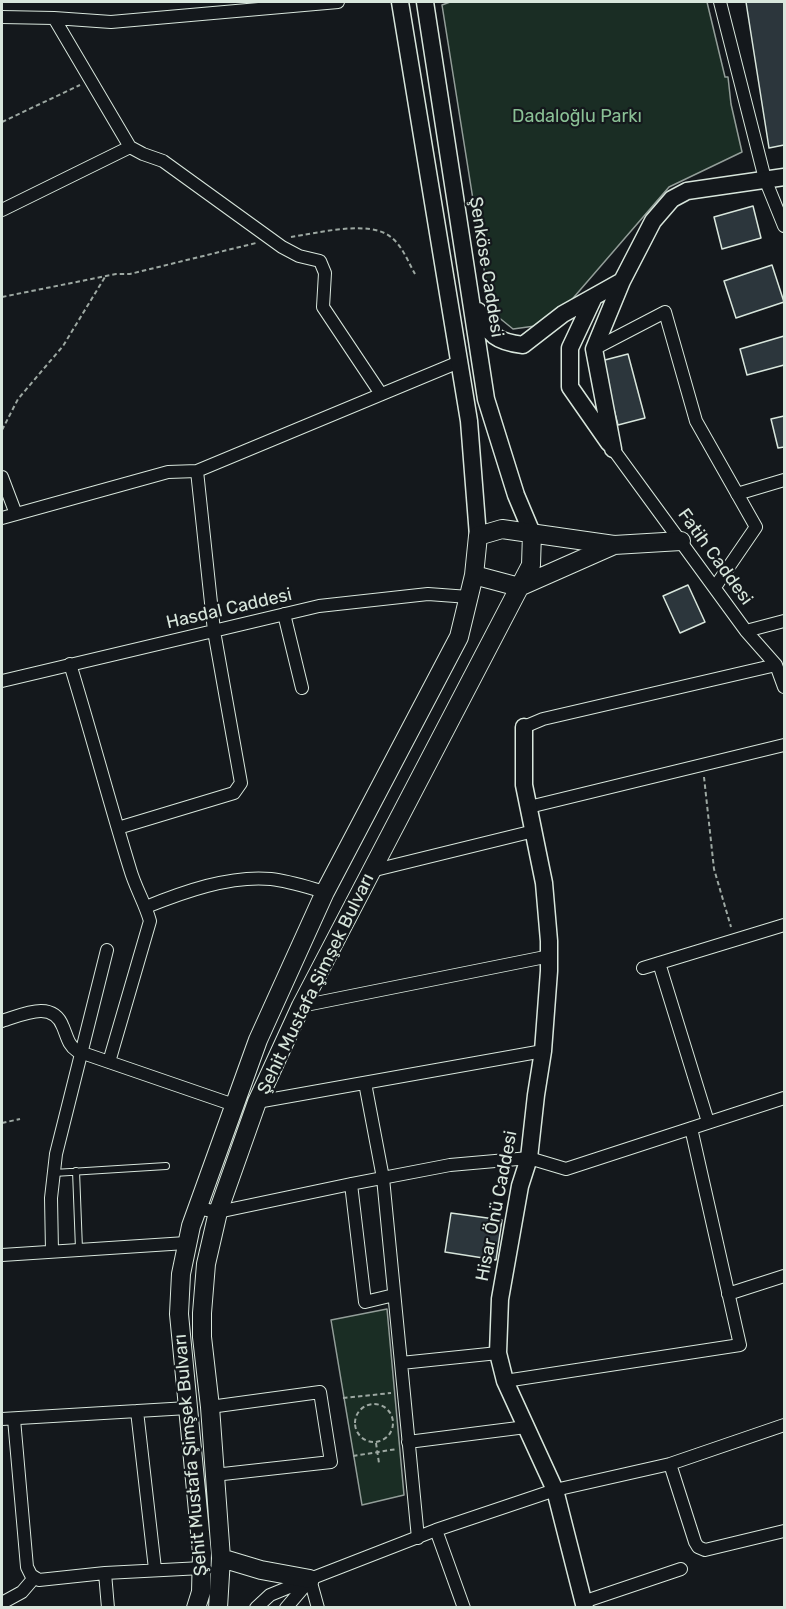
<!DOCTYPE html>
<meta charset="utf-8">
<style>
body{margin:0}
#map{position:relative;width:786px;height:1609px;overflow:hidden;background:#14181c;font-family:Rubik,sans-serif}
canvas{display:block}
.frame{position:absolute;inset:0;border:3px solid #d8e6dc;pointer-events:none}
</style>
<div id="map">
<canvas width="786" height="1609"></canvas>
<div class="frame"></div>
</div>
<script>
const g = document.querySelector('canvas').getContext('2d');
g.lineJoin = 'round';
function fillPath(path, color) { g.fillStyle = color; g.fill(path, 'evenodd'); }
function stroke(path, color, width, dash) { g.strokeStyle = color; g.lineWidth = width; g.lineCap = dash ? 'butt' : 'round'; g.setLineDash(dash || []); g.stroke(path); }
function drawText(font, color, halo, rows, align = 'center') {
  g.font = font + ' Rubik,sans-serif'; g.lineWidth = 4.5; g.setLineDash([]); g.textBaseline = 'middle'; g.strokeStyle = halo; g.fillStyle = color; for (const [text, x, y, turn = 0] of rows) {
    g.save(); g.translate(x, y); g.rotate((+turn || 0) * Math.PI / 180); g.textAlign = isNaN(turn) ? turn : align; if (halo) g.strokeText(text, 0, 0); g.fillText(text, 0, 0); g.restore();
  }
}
const green = new Path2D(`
 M450,2H707L725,77H728L731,104L742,152L669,187L568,304L535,326L513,329L497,316L486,281L442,5Z
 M387,1309L404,1495L362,1505L331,1320Z`);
const building = new Path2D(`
 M746,2H784V145L769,148Z
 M753,206L761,238L722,249L714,217Z
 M772,265L784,302L736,318L724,281Z
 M784,336V365L747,375L740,349Z
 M628,354L645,418L618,425L601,361Z
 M784,416V447L778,448L771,419Z
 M688,585L705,622L680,633L663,596Z
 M451,1213L502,1220L496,1260L445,1252Z`);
const path = new Path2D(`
 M2,122L80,85
 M291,237C318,233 371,219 392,238C403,247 408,262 415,274
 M2,297L116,274H130L256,243
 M2,430L18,399L63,346L105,277
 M704,777L714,869L731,927
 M2,1123L20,1119
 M343,1398L391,1393
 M355 1423a19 19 0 1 1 38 0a19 19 0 1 1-38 0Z
 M376,1443L379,1463
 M353,1456L397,1449`);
const lane = new Path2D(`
 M76,1171L79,1249
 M54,1173L166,1166`);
const street = new Path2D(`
 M720,2L765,179L784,226
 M2,17L54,18L111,22L338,2
 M54,18L130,147L143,154L163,161L282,247L299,256L320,261L325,273L323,307L381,394
 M2,210L130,147
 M594,349L665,312L696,421L756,527L715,587
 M613,449L746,631L776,665L784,687
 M2,477L16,514
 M737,494L784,480
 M2,518L168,472L197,471
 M284,614L302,688
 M746,631L784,621
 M70,664C91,732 109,801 130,869C135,887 145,903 150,921L109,1062
 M2,681L319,606L428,594L469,597
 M524,727L543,719L776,665
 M529,807L784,745
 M118,828L234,793L241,783L214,631L197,471L459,362
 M371,871L534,831
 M146,907C183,892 230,875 271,879C289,881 307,887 325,892
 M659,963L708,1122
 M643,968L784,925
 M301,1006L550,956
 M2,1021C22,1015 53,999 63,1027C67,1036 68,1045 77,1051L234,1105
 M365,1083L383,1178L418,1538
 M257,1102L543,1051
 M351,1184L365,1302L394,1295
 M197,1208L218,1212L351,1184L450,1165L529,1158L566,1169L784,1098
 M52,1251L51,1198L56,1154L107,950
 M2,1255L186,1243
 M728,1294L784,1276
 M401,1363L498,1353
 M505,1381L740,1345L691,1128
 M210,1407L320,1392L331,1462L214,1475
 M137,1411L155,1569
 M2,1419L188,1408
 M14,1419L27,1567L31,1575L39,1580L105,1573L202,1568
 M408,1442L526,1427
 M670,1464L695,1542L698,1547L705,1550L784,1531
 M436,1530L464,1608
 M105,1573L108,1608
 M583,1602L681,1569
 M2,1603L22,1592L34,1578
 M256,1608L270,1595L309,1579
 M286,1608L309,1581
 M318,1608L310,1579L436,1530L555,1490L670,1464L784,1425`);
const secondary = new Path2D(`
 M400,2L469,421L478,536
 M425,2L486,399L516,495L532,533
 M594,297L570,348V387L609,443
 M478,311C488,335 497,342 523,345L563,314L622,281
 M613,449L594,349L622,281L653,221L672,199L687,191L784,177
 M524,727V785L544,883L549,941V971L543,1051L536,1095L529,1158L520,1186L500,1299L498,1353L505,1381L555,1490L585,1608`);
const primary = new Path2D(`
 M474,575L519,587L614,545
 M221,1558L261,1570L310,1579
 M196,1608L201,1592L202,1553L179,1314L181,1274L191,1226L258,1040L325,892L459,637L474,575L478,536L502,529L614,545L681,541
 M218,1608L221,1558L210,1407L202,1337V1313L206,1264L218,1212L257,1102L301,1006L531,565L532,533`);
const parkNames = [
 ["Dadaloğlu Parkı",577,117]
];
const streetNames = [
 ["Şenköse Caddesi",486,267,81],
 ["Fatih Caddesi",715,557,54],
 ["Hasdal Caddesi",229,609,-13],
 ["Şehit Mustafa Şimşek Bulvarı",316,984,-64],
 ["Hisar Önü Caddesi",497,1206,-79],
 ["Şehit Mustafa Şimşek Bulvarı",191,1455,-95]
];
fillPath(green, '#1a2d24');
stroke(green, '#939e99', 1.5);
fillPath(building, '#2c363c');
stroke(building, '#d8e6dc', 1.5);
stroke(lane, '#d8e6dc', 8);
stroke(street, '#d8e6dc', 14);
stroke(secondary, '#d8e6dc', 19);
stroke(primary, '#d8e6dc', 20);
stroke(path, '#9da8a2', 2, [4.5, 3]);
stroke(lane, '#14181c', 6);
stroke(street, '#14181c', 12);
stroke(secondary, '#14181c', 16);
stroke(primary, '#14181c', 18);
drawText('18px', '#8ac095', '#14181c', parkNames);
drawText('18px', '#d8e6dc', '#14181c', streetNames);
</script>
